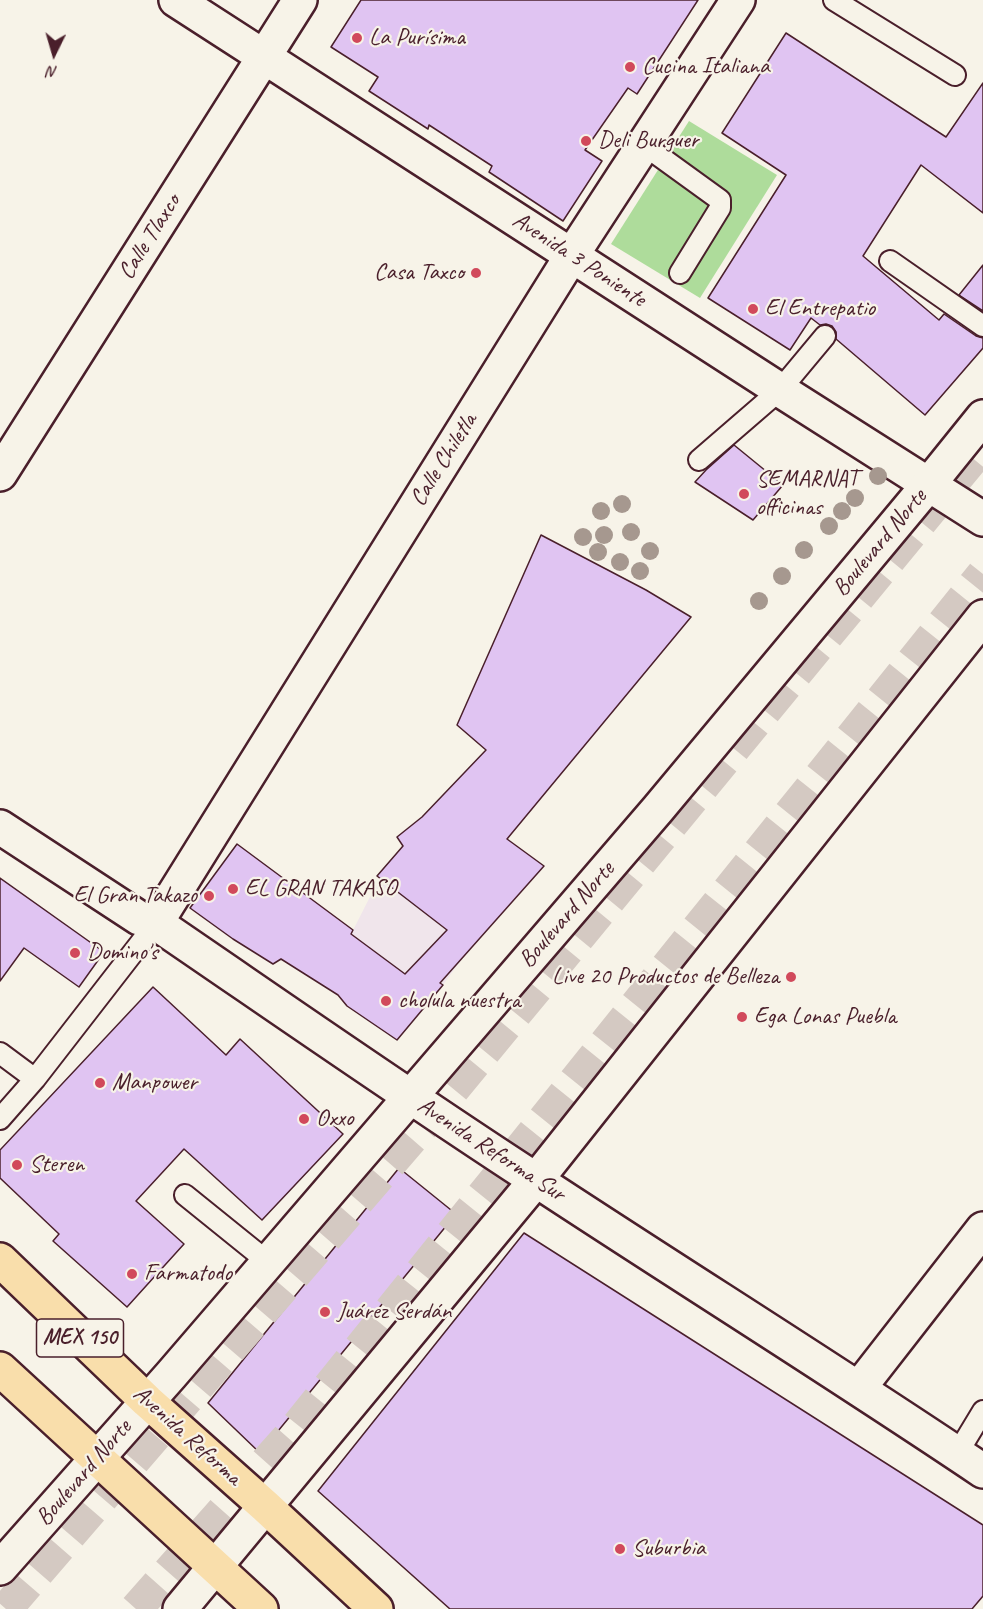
<!DOCTYPE html>
<meta charset="utf-8">
<style>
body{margin:0}
#map{position:relative;width:983px;height:1609px;overflow:hidden;background:#f7f3e8;font-family:Caveat,sans-serif}
canvas{display:block}
.north{position:absolute;left:24px;top:24px;width:60px;height:60px;-webkit-text-stroke:4px #f7f3e8;paint-order:stroke;rotate:185deg;font-size:16px;font-weight:700;line-height:24px;text-align:center;color:#4a1f2b}
.north::after{content:'';display:block;margin:auto;width:21px;height:27px;background:#4a1f2b;clip-path:polygon(50% 0,100% 100%,50% 72%,0 100%)}
</style>
<div id="map">
<canvas width="983" height="1609"></canvas>
<div class="north">N</div>
</div>
<script>
const g = document.querySelector('canvas').getContext('2d');
g.lineJoin = 'round';
function fillPath(path, color) { g.fillStyle = color; g.fill(path, 'evenodd'); }
function stroke(path, color, width, dash) { g.strokeStyle = color; g.lineWidth = width; g.lineCap = dash ? 'butt' : 'round'; g.setLineDash(dash || []); g.stroke(path); }
function drawText(font, color, halo, rows, align = 'center') {
  g.font = font + ' Caveat,sans-serif'; g.lineWidth = 4.5; g.setLineDash([]); g.textBaseline = 'middle'; g.strokeStyle = halo; g.fillStyle = color; for (const [text, x, y, turn = 0] of rows) {
    g.save(); g.translate(x, y); g.rotate((+turn || 0) * Math.PI / 180); g.textAlign = isNaN(turn) ? turn : align; if (halo) g.strokeText(text, 0, 0); g.fillText(text, 0, 0); g.restore();
  }
}
const built = new Path2D(`
 M380,877L469,949L443,985L412,967L405,974L340,956Z`);
const green = new Path2D(`
 M689,121L777,175L700,298L611,244Z`);
const building = new Path2D(`
 M361,0H698L637,94L628,88L585,150L602,161L563,221L489,172L492,166L429,125L428,129L369,91L378,77L331,47Z
 M786,33L946,137L983,83V213L921,165L863,256L939,320L944,314L976,336L983,338V348L925,415L836,339V332L832,326L826,324L820,325L811,318L790,350L708,298L786,175L722,133Z
 M983,265V311L959,295Z
 M734,445L783,485L753,520L695,482L706,470Z
 M541,535L646,590L691,617L507,839L544,866L440,983L443,985L397,1040L347,1006L338,995L281,959L273,964L233,939L190,908L237,844L353,930L351,934L405,974L447,930L377,876L403,846L397,837L422,817L486,750L457,725Z
 M0,878L104,952L79,987L24,948L0,981Z
 M153,987L226,1055L240,1039L343,1134L262,1220L184,1149L136,1201L184,1244L127,1307L53,1241L59,1234L0,1178V1150Z
 M399,1168L456,1214L260,1453L208,1403Z
 M524,1233L983,1525V1596L972,1609H450L318,1491Z`);
const primaryTunnel = new Path2D(`
 M6,1609L437,1109L983,446
 M136,1609L291,1434L983,574`);
const lane = new Path2D(`
 M834,0L955,75
 M644,145L720,200V208L680,273
 M890,261L983,326
 M699,460L780,390L825,336
 M0,1053L35,1079
 M0,1119L35,1079L156,923
 M185,1195L268,1262
 M957,1454L983,1411`);
const street = new Path2D(`
 M176,0L780,390L983,519
 M0,474L300,0
 M0,827L139,918L156,923C282,1009 408,1097 536,1180C685,1278 836,1372 983,1471
 M156,923L572,255L738,0
 M859,1388L983,1229`);
const secondary = new Path2D(`
 M0,1568L171,1375L658,809L929,484L983,417
 M180,1609L536,1180L983,617`);
const primary = new Path2D(`
 M0,1260L147,1401L265,1506L376,1609
 M0,1369L261,1609`);
const trees = [
 [878,476],
 [855,498],
 [622,504],
 [601,511],
 [842,511],
 [829,526],
 [631,532],
 [604,535],
 [583,537],
 [804,550],
 [650,551],
 [598,552],
 [620,562],
 [640,571],
 [782,576],
 [759,601]
];
const markers = [
 [357,38,6,"#d1495b"],
 [630,67,6,"#d1495b"],
 [586,141,6,"#d1495b"],
 [476,273,6,"#d1495b"],
 [753,309,6,"#d1495b"],
 [744,494,6,"#d1495b"],
 [233,889,6,"#d1495b"],
 [209,896,6,"#d1495b"],
 [75,953,6,"#d1495b"],
 [791,977,6,"#d1495b"],
 [386,1001,6,"#d1495b"],
 [742,1017,6,"#d1495b"],
 [100,1083,6,"#d1495b"],
 [304,1119,6,"#d1495b"],
 [17,1165,6,"#d1495b"],
 [132,1274,6,"#d1495b"],
 [325,1312,6,"#d1495b"],
 [620,1549,6,"#d1495b"]
];
const shields = [
 [80,1338,87]
];
const shieldNames = [
 ["MEX 150",80,1338]
];
const poiNames = [
 ["La Purísima",369,38],
 ["Cucina Italiana",642,67],
 ["Deli Burguer",598,141],
 ["Casa Taxco",464,273,"right"],
 ["El Entrepatio",765,309],
 ["SEMARNAT",756,480],
 ["officinas",756,508],
 ["EL GRAN TAKASO",245,889],
 ["El Gran Takazo",197,896,"right"],
 ["Domino's",87,953],
 ["Live 20 Productos de Belleza",779,977,"right"],
 ["cholula nuestra",398,1001],
 ["Ega Lonas Puebla",754,1017],
 ["Manpower",112,1083],
 ["Oxxo",316,1119],
 ["Steren",29,1165],
 ["Farmatodo",144,1274],
 ["Juárez Serdán",337,1312],
 ["Suburbia",632,1549]
];
const streetNames = [
 ["Calle Tlaxco",150,237,-58],
 ["Avenida 3 Poniente",579,260,33],
 ["Calle Chiletla",444,460,-58],
 ["Boulevard Norte",880,543,-50],
 ["Boulevard Norte",567,915,-49],
 ["Avenida Reforma Sur",491,1150,33],
 ["Avenida Reforma",187,1436,42],
 ["Boulevard Norte",84,1473,-49]
];
fillPath(built, '#f0e5eb');
fillPath(green, '#aedc9b');
fillPath(building, '#e0c4f2');
stroke(building, '#4a1f2b', 1.5);
stroke(primaryTunnel, '#d4c9c2', 33, [33, 16]);
stroke(lane, '#4a1f2b', 24);
stroke(street, '#4a1f2b', 38);
stroke(secondary, '#4a1f2b', 38);
stroke(primary, '#4a1f2b', 38);
stroke(lane, '#f7f3e8', 20);
stroke(street, '#f7f3e8', 33);
stroke(secondary, '#f7f3e8', 33);
stroke(primary, '#f9deab', 33);
g.fillStyle = '#a6988f';
for (const [x, y] of trees) { g.beginPath(); g.arc(x, y, 9, 0, 2 * Math.PI); g.fill(); }
for (const [x, y, r, color] of markers) { const dot = new Path2D(); dot.arc(x, y, r, 0, 2 * Math.PI); g.fillStyle = color; g.fill(dot); stroke(dot, '#f7f3e8', 2); }
for (const [x, y, w] of shields) { const box = new Path2D(); box.roundRect(x - w / 2, y - 19, w, 38, 4.5); g.fillStyle = '#f7f3e8'; g.fill(box); stroke(box, '#4a1f2b', 1.5); }
drawText('bold 22px', '#4a1f2b', null, shieldNames);
drawText('24px', '#4a1f2b', '#f7f3e8', poiNames, 'left');
drawText('24px', '#4a1f2b', '#f7f3e8', streetNames);
</script>
